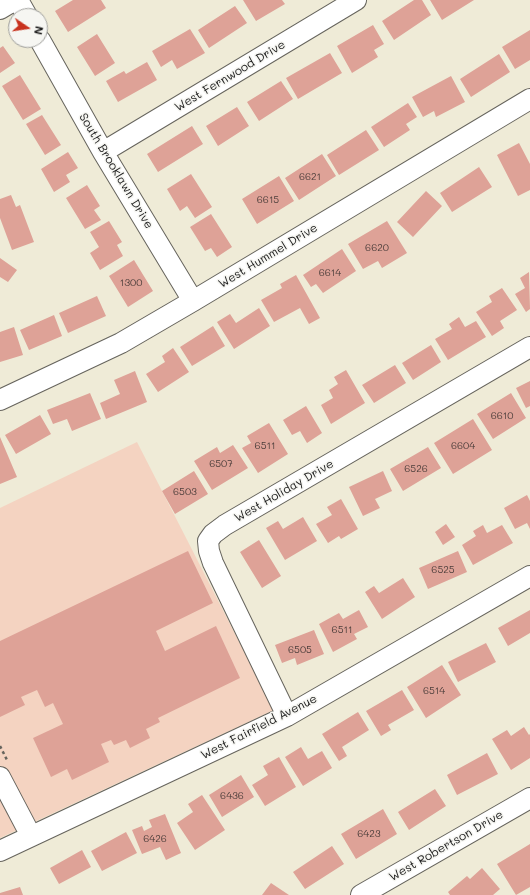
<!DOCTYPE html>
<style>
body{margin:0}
#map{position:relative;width:530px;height:895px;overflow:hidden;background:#efebd7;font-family:Mali,sans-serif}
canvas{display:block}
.north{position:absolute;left:8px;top:8px;width:40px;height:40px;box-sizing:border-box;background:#f6f6f2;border:1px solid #9f9f9c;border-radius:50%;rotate:103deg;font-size:11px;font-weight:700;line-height:16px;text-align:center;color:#1c1c1c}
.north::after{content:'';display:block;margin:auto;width:14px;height:18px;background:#c8321e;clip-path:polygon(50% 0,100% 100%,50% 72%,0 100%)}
</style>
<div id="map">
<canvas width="530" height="895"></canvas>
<div class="north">N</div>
</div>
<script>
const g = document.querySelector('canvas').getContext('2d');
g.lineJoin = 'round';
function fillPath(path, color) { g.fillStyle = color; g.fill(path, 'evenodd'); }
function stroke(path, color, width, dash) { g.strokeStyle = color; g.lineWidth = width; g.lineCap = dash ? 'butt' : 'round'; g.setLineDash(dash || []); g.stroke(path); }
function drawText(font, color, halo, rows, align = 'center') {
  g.font = font + ' Mali,sans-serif'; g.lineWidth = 3; g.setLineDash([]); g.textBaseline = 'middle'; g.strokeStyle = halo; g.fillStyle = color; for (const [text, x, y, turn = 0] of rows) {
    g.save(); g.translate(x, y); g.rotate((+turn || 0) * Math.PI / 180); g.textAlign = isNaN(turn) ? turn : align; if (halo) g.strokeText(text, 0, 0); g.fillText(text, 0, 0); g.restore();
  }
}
const built = new Path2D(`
 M137,442L274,710L0,838V508Z`);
const building = new Path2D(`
 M73,0H101L106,8L68,32L55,11Z
 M243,0H282L285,4L256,21Z
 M414,0H422L431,15L394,40L382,21Z
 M430,0H474L442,20Z
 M235,6L247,23L209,48L198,30Z
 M373,25L384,44L374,50L378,57L352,73L337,46Z
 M190,29L205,53L177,69L172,60L161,67L152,51Z
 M530,30V60L515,69L502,47Z
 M97,34L115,63L95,76L77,47Z
 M3,46L15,63L0,73V48Z
 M330,53L342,73L298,99L286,78Z
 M499,54L510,72L471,97L460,79Z
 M147,62L157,80L118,102L106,81L124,71L126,74Z
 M20,75L41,109L23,120L2,86Z
 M451,76L465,102L436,117L434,111L423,117L412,97Z
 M281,81L293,99L259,121L247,102Z
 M408,103L417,117L406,124L410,130L384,147L371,127Z
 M237,107L249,126L218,146L206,126Z
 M42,115L61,145L45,155L26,124Z
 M192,126L203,144L158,172L147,154Z
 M366,130L379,150L339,175L327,155Z
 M519,143L530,164V190L518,196L497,155Z
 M68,152L78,168L66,175L70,182L54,192L41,169Z
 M322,154L336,176L299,200L285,178Z
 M479,167L492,187L452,212L440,193Z
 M191,174L212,207L195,218L187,206L180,211L167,189Z
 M279,176L294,201L257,224L242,199Z
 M87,185L100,206L94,210L101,220L85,229L66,198Z
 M426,191L442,206L413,237L397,222Z
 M11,195L16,207L20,205L34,242L12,250L0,218V199Z
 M211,214L232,247L217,257L211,248L205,251L190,227Z
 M109,221L122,242L117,245L123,256L100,270L90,253L99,247L90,232Z
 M387,221L407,253L382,268L378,261L363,269L348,244Z
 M342,249L356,271L323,293L316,284L311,287L303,275Z
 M0,258L17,270L8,282L0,277Z
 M134,260L153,291L128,307L109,276Z
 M529,272L530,309L526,312L515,294L525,288L520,278Z
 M296,275L320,318L309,324L300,308L274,322L261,300L282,288L280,284Z
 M502,288L517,310L500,321L504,328L492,336L476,312L492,302L489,296Z
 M97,296L106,316L68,333L59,313Z
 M259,308L270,326L234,349L217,322L230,314L236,323Z
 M54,315L62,336L29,350L20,330Z
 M459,317L465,327L476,321L486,337L448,360L435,339L452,329L449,324Z
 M213,326L225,346L192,366L180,347Z
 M14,327L23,355L0,362V332Z
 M431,345L441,362L413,380L402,363Z
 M173,348L189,372L158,392L146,374L165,362L162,356Z
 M395,365L406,383L374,403L362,385Z
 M346,370L365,403L331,424L321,405L333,398L329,390L338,384L334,377Z
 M135,371L147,402L106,419L100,403L120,394L114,380Z
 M530,381V406L526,408L516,388Z
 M90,393L101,419L72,431L67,419L53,424L47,410Z
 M511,393L526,418L493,439L477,414Z
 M306,406L322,433L307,443L300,431L292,435L283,420Z
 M40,415L51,434L16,454L5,435Z
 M473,419L492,450L453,474L434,443Z
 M269,423L288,454L258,473L242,448L251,443L247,436Z
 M0,437L17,477L0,484Z
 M233,445L248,468L212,490L194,461L217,447L220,453Z
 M428,447L441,468L403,491L390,469Z
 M194,471L208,494L175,514L162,491Z
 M383,471L392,491L375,499L380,508L363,516L349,487Z
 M527,495L530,501V529L527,523L515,529L504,508Z
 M341,499L358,529L341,539L339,536L328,543L316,524L332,515L327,507Z
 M303,517L317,541L285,560L266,528L278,521L283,529Z
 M446,524L455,537L443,545L435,532Z
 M483,525L487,533L502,525L513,543L473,565L462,545L476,536L473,531Z
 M259,540L281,576L262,588L240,552Z
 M188,551L213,603L156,631L165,651L216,626L240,678L158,718L160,722L146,729L150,738L130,748L126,740L114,745L111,740L101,744L109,762L72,780L67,769L51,777L33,738L63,724L53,703L45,707L37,690L21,697L25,705L0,717V641Z
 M458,551L467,572L428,589L419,568Z
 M403,578L415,597L382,619L365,592L374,586L379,593Z
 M359,610L368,627L354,634L357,639L333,652L319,624L339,613L343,619Z
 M530,610V633L508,646L498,628Z
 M314,630L324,654L297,665L295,658L282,663L275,645Z
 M486,643L496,662L458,682L448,662Z
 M442,665L461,695L426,718L407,687Z
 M402,690L414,710L388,725L391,730L381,736L366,711Z
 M358,712L369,730L342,747L347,756L339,761L322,734Z
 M524,727L529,735L530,734V758L511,770L492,739L507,730L511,736Z
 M301,747L308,759L322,751L332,768L303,786L285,757Z
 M487,753L498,774L457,795L447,775Z
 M279,757L296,787L265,806L252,785L268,775L263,766Z
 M241,775L254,797L222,817L209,795Z
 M435,789L446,806L409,830L398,812Z
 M202,795L225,830L195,850L177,823L193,812L188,804Z
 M383,809L397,834L356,859L341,834Z
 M165,814L181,853L166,860L160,847L142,854L132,830L142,826L144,831L152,827L149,820Z
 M126,832L137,853L102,871L91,851Z
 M530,844V887L516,895L497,864Z
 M332,846L344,864L305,889L293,872Z
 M82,850L91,867L59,884L50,868Z
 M482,868L500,889L493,895H450L448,892L467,876L470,879Z
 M271,883L289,895H262Z
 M20,887L23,895H0V893Z`);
const path = new Path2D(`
 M0,746L8,762`);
const minor = new Path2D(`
 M18,0L27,16
 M0,9L15,0
 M40,40L103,152L193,301
 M103,152L356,0
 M0,400L121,343L193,301L530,99
 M287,716L213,563L209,551L208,541L213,534L225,525L530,347
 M0,777L31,836
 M0,851L287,716L530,576
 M361,895L530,798`);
const numberNames = [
 ["6621",310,177],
 ["6615",268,200],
 ["6620",377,248],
 ["6614",330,273],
 ["1300",131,283],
 ["6610",502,416],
 ["6511",265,446],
 ["6604",463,446],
 ["6507",221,464],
 ["6526",416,469],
 ["6503",185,492],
 ["6525",443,570],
 ["6511",342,630],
 ["6505",300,650],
 ["6514",434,691],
 ["6436",232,796],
 ["6423",369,834],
 ["6426",155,839]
];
const streetNames = [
 ["West Fernwood Drive",230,76,-31],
 ["South Brooklawn Drive",116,171,59],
 ["West Hummel Drive",268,256,-31],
 ["West Holiday Drive",284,491,-30],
 ["West Fairfield Avenue",259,727,-27],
 ["West Robertson Drive",446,846,-30]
];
fillPath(built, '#f4d3c1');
fillPath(building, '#dea297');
stroke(minor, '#66645d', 22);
stroke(path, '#66645d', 2.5, [3, 3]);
stroke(minor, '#fff', 20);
drawText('10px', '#4c3e3b', null, numberNames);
drawText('12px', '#1c1c1c', '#f6f6f2', streetNames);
</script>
